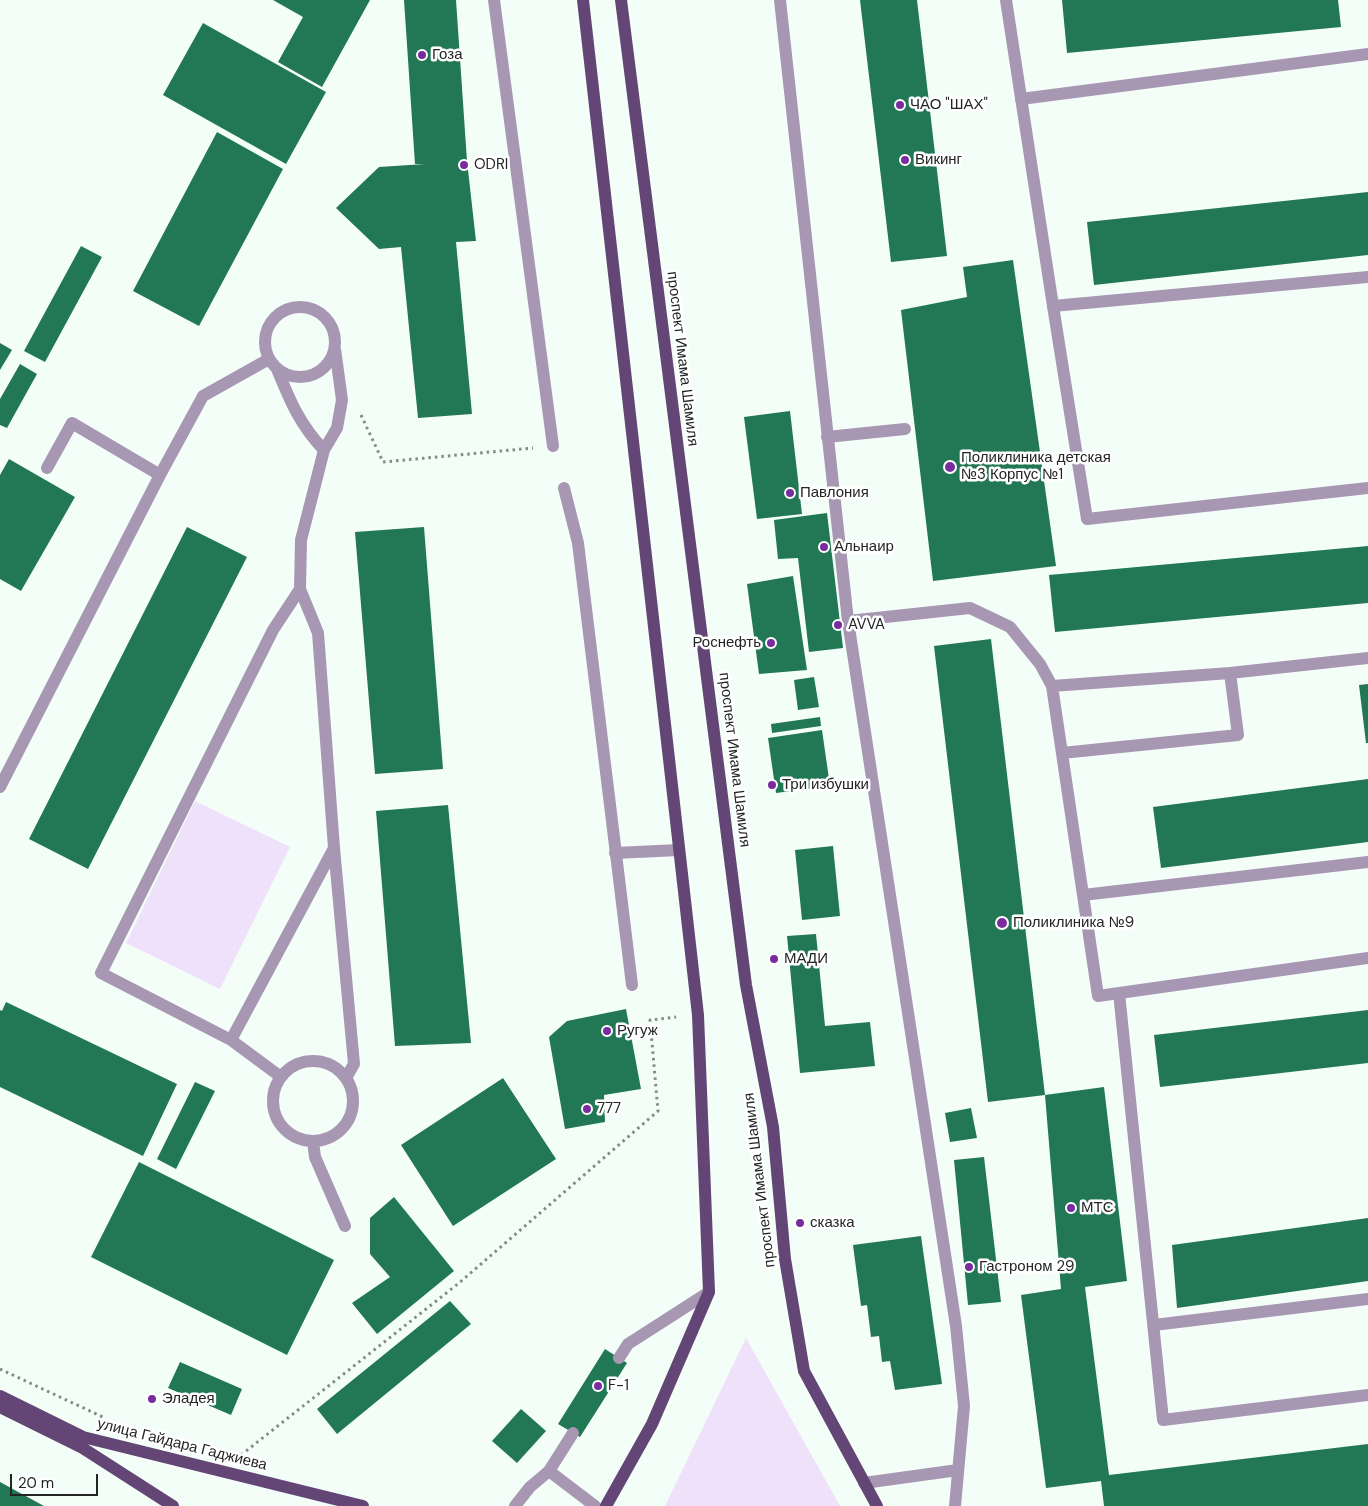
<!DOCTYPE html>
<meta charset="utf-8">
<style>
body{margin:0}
#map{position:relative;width:1368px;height:1506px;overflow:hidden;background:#f4fef8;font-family:"DM Sans",sans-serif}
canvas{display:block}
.scale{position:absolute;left:10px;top:1474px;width:88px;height:22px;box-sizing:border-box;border:2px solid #232624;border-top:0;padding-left:6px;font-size:15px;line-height:18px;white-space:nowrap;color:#232624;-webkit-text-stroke:4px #fff;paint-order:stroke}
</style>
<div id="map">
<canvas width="1368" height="1506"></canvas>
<div class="scale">20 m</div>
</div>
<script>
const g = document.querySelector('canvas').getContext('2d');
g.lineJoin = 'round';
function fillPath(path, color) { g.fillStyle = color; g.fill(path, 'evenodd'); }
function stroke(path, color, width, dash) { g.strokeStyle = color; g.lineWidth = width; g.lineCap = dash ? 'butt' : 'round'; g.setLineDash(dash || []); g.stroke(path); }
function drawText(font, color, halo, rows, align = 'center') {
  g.font = font + ' "DM Sans",sans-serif'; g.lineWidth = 5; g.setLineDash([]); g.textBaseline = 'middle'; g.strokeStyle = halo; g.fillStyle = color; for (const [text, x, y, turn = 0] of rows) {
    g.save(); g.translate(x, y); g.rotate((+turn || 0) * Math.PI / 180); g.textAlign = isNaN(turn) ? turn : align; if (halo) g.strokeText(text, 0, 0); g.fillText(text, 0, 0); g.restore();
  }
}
const green = new Path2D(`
 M195,801L290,847L220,989L126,943Z
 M746,1338L840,1506H665Z`);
const building = new Path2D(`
 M273,0H370L322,87L278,62L303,17Z
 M404,0H456L467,161L476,241L456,242L472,414L418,418L401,247L379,249L336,208L379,167L425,164H415Z
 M860,0H917L947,256L891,262Z
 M1062,0H1338L1341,27L1067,53Z
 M203,23L326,92L286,164L163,95Z
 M217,132L283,169L199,326L133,291Z
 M1368,192V255L1094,285L1087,222Z
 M81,246L102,257L45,362L24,351Z
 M1013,260L1056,566L933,581L901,310L967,297L963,267Z
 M0,343L12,350L0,370Z
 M20,364L37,374L7,428L0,425V399Z
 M790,411L802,514L757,519L744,417Z
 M9,459L75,497L21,591L0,579V475Z
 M827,513L843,648L809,652L798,558L778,559L774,520Z
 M187,527L247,557L88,869L29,839Z
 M424,527L443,769L375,774L355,532Z
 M1368,546V603L1055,632L1049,575Z
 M793,576L807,670L759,674L747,584Z
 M991,639L1045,1095L988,1102L934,646Z
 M814,677L819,707L798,710L794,680Z
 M1368,684V743H1366L1359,685Z
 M820,717L821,726L772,733L771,724Z
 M822,730L830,786L776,793L768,738Z
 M1368,779V842L1161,868L1153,807Z
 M448,805L471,1043L395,1046L376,811Z
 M833,846L840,916L802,920L795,850Z
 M816,934L825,1026L870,1022L875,1066L800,1073L787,936Z
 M6,1002L177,1084L143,1156L0,1087V1010L2,1011Z
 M626,1009L641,1089L604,1095L605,1122L565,1129L549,1037L567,1021Z
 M1368,1010V1063L1160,1087L1154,1035Z
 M503,1078L556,1159L453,1226L401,1145Z
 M195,1082L215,1091L176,1169L157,1159Z
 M1104,1087L1127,1281L1085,1287L1109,1475L1368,1444V1506H1104L1101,1481L1046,1488L1021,1295L1061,1289L1045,1095Z
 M971,1108L977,1138L950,1142L945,1113Z
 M984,1157L1001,1302L968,1305L954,1160Z
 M139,1162L334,1260L287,1355L91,1257Z
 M394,1197L454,1271L377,1334L352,1303L390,1277L370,1254V1218Z
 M1368,1218V1281L1177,1308L1172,1245Z
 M921,1236L942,1384L895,1390L890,1361L882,1362L879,1336L871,1337L867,1305L861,1306L853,1245Z
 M450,1301L471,1324L337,1434L317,1409Z
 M605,1349L627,1363L580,1437L558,1424Z
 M180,1362L242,1389L231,1415L168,1388Z
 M521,1409L546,1431L517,1463L492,1441Z
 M0,1482L44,1506H0Z`);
const path = new Path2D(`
 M361,415L383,462L533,448
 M0,1369L105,1418
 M241,1455L459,1283L658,1111L650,1020L676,1017`);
const service = new Path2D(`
 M494,0L553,446
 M1021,99L1368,54
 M1053,306L1087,519L1368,488
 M265 342a35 35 0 1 1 70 0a35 35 0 1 1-70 0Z
 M277,369C290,401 300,425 324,450
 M827,437L905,429
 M47,468L72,423L160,475
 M564,488L578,543L632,985
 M300,589L318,633L334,848L231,1040L101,973L273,630L300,589L301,540L324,450L337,428L342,400L335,349
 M848,621L970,608L1010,627L1040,664L1052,686L1098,996L1368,958
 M1052,686L1230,673
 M1062,753L1238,735L1230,673L1368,658
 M0,787L160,475L203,396L269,359
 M334,848L354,1064L346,1078
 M1083,895L1368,862
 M1119,993L1163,1420L1368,1395
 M231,1040L281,1077
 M273 1101a40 40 0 1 1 80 0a40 40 0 1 1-80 0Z
 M313,1141L315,1157L345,1226
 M1154,1325L1368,1299
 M619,1358L628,1344L709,1292
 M515,1506L530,1487L549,1471L573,1433`);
const minor = new Path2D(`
 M780,0L848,621L956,1326L964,1406L955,1506
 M1006,0L1053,306L1368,277
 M615,853L679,850
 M549,1471L595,1506
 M864,1483L958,1470`);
const primary = new Path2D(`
 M583,0L698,1015L709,1292L652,1424L606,1506
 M621,0L746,985L773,1127L785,1259L804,1371L877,1506
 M0,1396L83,1437L363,1506
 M0,1407L81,1447L173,1506`);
const markers = [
 [422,55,5,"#782c9e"],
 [900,105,5,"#782c9e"],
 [905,160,5,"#782c9e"],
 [464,165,5,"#782c9e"],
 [950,467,6,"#782c9e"],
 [790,493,5,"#782c9e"],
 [824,547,5,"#782c9e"],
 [838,625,5,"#782c9e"],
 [771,643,5,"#782c9e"],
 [772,785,5,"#782c9e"],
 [1002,923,6,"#782c9e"],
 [774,959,5,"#782c9e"],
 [607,1031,5,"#782c9e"],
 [587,1109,5,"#782c9e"],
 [1071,1208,5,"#782c9e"],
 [800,1223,5,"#782c9e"],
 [969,1267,5,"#782c9e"],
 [598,1386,5,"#782c9e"],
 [152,1399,5,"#782c9e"]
];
const poiNames = [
 ["Гоза",432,55],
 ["ЧАО \"ШАХ\"",910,105],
 ["Викинг",915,160],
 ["ODRI",474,165],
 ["Поликлиника детская",961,458],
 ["№3 Корпус №1",961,475],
 ["Павлония",800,493],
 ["Альнаир",834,547],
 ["AVVA",848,625],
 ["Роснефть",761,643,"right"],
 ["Три избушки",782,785],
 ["Поликлиника №9",1013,923],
 ["МАДИ",784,959],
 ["Ругуж",617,1031],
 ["777",597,1109],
 ["МТС",1081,1208],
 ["сказка",810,1223],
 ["Гастроном 29",979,1267],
 ["F-1",608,1386],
 ["Эладея",162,1399]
];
const streetNames = [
 ["проспект Имама Шамиля",682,359,83],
 ["проспект Имама Шамиля",734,760,83],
 ["проспект Имама Шамиля",760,1180,-97],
 ["улица Гайдара Гаджиева",182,1445,14]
];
fillPath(green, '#f0e1fb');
fillPath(building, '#227855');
stroke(path, '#848a87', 3, [2.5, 4]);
stroke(service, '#a897b3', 12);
stroke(minor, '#a897b3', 12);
stroke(primary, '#644676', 12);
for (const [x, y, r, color] of markers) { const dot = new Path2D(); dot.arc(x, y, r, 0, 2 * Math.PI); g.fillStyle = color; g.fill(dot); stroke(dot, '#fff', 2); }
drawText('15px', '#232624', '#fff', poiNames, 'left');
drawText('15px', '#232624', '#fff', streetNames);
</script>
